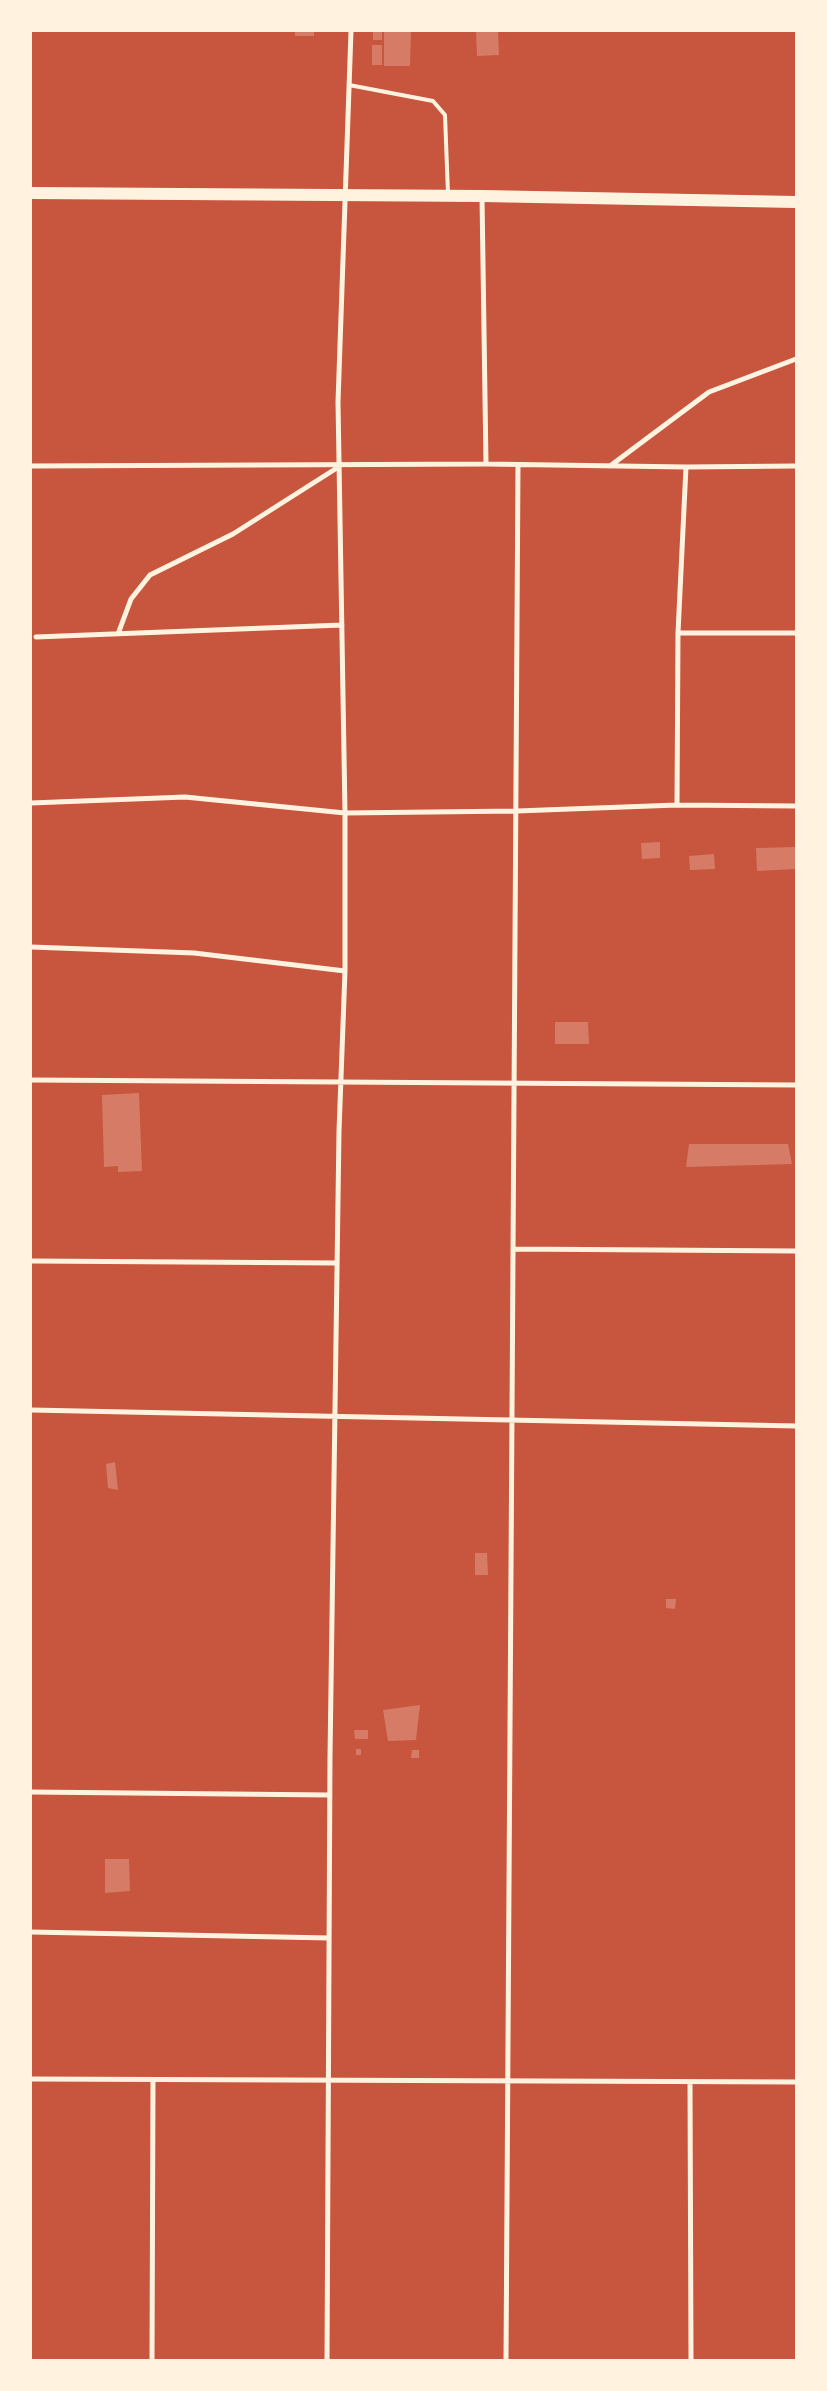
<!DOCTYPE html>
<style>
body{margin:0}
#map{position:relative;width:827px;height:2391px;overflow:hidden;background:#c8553d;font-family:"Roboto Condensed",sans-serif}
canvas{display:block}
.frame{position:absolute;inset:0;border:32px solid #fff3e0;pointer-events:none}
</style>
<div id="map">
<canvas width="827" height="2391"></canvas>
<div class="frame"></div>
</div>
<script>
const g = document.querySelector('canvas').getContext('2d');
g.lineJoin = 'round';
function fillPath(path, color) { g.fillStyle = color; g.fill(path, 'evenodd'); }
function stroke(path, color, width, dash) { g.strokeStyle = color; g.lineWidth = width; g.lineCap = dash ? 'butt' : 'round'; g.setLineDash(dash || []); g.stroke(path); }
const building = new Path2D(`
 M295,31H314V36H295Z
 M373,31H382V40H373Z
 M384,31H411L410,66H384Z
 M476,31H498L499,55L477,56Z
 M372,45H382V65H372Z
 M660,842V858L642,859L641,843Z
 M796,847V869L757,871L756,848Z
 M714,854L715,869L690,870L689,856Z
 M555,1022H588L589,1044H555Z
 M139,1093L142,1171L118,1172V1166L104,1167L102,1095Z
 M689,1144H788L792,1164L686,1167Z
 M115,1462L118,1490L108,1488L106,1464Z
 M475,1553H487L488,1575H475Z
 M666,1599H676L675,1609L666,1608Z
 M420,1705L416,1740L388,1741L383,1710Z
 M354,1730H368V1739H355Z
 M356,1749H361V1755H356Z
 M412,1750H419V1758H411Z
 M105,1859H129L130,1891L105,1893Z`);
const service = new Path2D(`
 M349,85L433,101L445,115L448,194`);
const minor = new Path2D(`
 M482,197L486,464
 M31,466L486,464L686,467L796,466
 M610,466L709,392L796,359
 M678,633H796
 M118,634L131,599L150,575L233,534L340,466
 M36,637L342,625
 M31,803L185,797L345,813L517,811L677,805L796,806
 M677,805L678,633L686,467
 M31,947L194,953L345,971
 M31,1080L796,1085
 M514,1249L796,1251
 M31,1261L337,1263
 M31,1410L796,1426
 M31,1792L330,1795
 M31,1932L329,1938
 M31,2079L796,2082
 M690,2082L691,2360
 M152,2360L153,2080
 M327,2360L330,1756L339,1131L345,971V813L338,402L351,31
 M506,2360L518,465`);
const primary = new Path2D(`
 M31,193L482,196L796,202`);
fillPath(building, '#d67c66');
stroke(service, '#fff3e0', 4);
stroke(minor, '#fff3e0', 5);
stroke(primary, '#fff3e0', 12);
</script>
